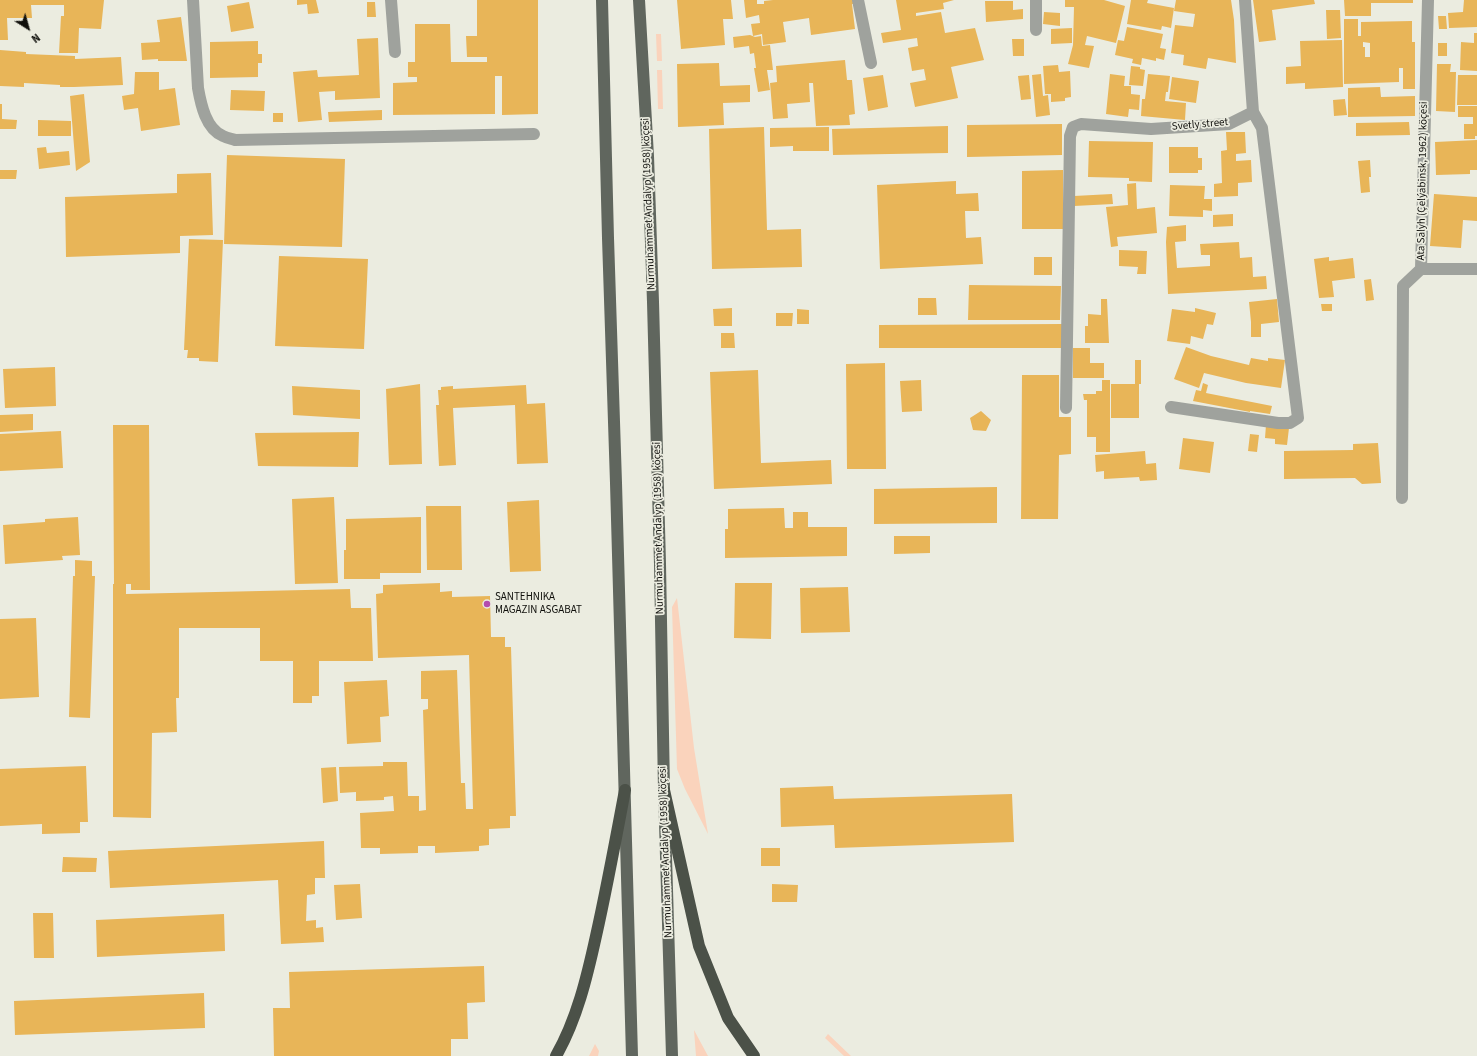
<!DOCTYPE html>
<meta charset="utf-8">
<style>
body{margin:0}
#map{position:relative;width:1477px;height:1056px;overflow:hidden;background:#ebece0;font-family:"Source Sans 3",sans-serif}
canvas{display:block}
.north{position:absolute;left:8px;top:8px;width:40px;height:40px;-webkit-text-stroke:3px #ebece0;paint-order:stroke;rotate:143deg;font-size:11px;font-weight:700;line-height:16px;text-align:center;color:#10100c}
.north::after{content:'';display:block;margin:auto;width:14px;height:18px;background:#10100c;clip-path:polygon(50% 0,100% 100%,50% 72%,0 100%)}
</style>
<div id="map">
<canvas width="1477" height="1056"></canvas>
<div class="north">N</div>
</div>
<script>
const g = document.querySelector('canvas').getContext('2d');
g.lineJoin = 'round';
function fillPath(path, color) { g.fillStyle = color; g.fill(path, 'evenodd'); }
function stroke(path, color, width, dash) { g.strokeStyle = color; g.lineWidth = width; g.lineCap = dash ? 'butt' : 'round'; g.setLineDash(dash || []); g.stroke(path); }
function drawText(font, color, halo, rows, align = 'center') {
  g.font = font + ' "Source Sans 3",sans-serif'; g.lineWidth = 3.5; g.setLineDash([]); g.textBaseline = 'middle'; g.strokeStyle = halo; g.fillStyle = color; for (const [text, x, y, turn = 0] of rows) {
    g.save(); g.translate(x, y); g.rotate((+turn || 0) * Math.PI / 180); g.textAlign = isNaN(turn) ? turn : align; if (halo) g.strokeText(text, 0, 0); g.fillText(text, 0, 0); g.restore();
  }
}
const green = new Path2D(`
 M656,34H661L662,61H657Z
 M657,70H662L663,109H658Z
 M677,598L694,748L708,834L685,789L677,769L672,607Z
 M694,1030L708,1056H696Z
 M828,1034L851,1056H844L825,1038Z
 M595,1044L599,1051L598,1056H589Z`);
const building = new Path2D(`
 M0,0H104L101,29L79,28L78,53H59L61,16H64V5H31L32,18H7L8,40H0Z
 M297,0H316L319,13L308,14L307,4L297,5Z
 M477,0H538V114L502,115V76H495V114L393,115V83L417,82V77H408V62H415V24H450L451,62H487V57H467L466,36H477Z
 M677,0H731L733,19H723L725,45L681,49Z
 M744,0H757V4H764V1L773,0H853V4H852L855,29L811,35L809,18L783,22L786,42L763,45L762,34L753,36L751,24L760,23L759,15L746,18Z
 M896,0H954L943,3L944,9L916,13V16L941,12L945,33L975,28L984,60L951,67L958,98L915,107L910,83L926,80L924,69L912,71L908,48L918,46L917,38L883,43L881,33L901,30Z
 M1065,0H1104L1125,6L1116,43L1087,36L1085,45L1094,46L1089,68L1068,64L1073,45L1074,7H1065Z
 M1131,0H1148L1147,3L1174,8L1171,28L1162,26L1161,30L1127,24Z
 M1176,0H1231L1234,20L1236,63L1208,58L1206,69L1183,65L1184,55L1171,53L1175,25L1193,27L1195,14L1174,11Z
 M1253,0H1314L1315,4L1272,10L1276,40L1259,42Z
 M1344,0H1413V3H1371V16H1345Z
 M1464,0H1477V27L1449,28L1448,13L1463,12Z
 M985,1H1013V10L1023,9V19L986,22Z
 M249,2L254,28L231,32L227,6Z
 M367,2H375L376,17H367Z
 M1326,10H1340L1341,38L1327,39Z
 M1044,12L1060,13V26L1043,24Z
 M1438,16H1446L1447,29H1439Z
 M181,17L187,61H158V59L142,60L141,43L160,42L157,20Z
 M1344,19H1358V36H1361V22L1412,21V42H1415V89H1403V68H1399V82L1344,84ZM1363,42L1370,43V57H1365V47H1363Z
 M1127,27L1163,34L1160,48L1166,49L1164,60L1156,58V61L1142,58L1141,65L1132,63L1133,59L1115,55L1118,40L1124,41Z
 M1072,28V43L1051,44V29Z
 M1474,33H1477V71L1460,70L1461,42L1474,43Z
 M750,35L755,37L761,36L762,46L770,45L773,70H767L770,90L758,92L754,68H756L754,53L750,54L749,46L734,48L733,37Z
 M378,38L380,98L335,100V91L319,92L322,120L298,122L293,72L317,70L318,77L359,75L357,39Z
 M1012,39H1024V56H1013Z
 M1342,40L1343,87L1305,89V83L1286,84V67L1301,66L1300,41Z
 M258,41V54H262V63H258V77L210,78V42Z
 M1438,43H1447V56H1438Z
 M0,50L26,52V54L75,56V59L121,57L123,85L74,87H60V85L24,83V87L0,86Z
 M845,60L847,80H852L855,114L849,115L850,125L816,126L813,83H809L810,102L787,104L788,118L773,119L770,83L777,82L776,66Z
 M719,63L720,86L750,85V102L723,103L724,125L678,127L677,64Z
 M1437,64H1451L1450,72H1456L1455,112L1436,111Z
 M1058,65L1059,72L1070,71L1071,97L1065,98V101L1051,102V94H1045L1043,66Z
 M1131,66L1140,67V69L1145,70L1143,86L1129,85Z
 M135,72H159V90L175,88L180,125L141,131L138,108L124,110L122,96L134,94Z
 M1041,74L1043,96L1048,95L1050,115L1036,117L1032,75Z
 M1110,74L1125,76L1124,86H1131V94L1140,95L1139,110L1129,109L1128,117L1106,114Z
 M1148,74L1170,76L1168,92H1166L1165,101L1186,103L1185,120L1141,116L1142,99H1145Z
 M883,75L888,107L868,111L863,78Z
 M1029,75L1031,99L1021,100L1018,76Z
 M1458,75H1477V105H1457Z
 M1172,77L1199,81L1196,103L1169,99Z
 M1380,87L1381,97L1415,96V116L1348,117V88Z
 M231,90L265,91L264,111L230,110Z
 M84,94L90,162L76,171L70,96Z
 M1345,99L1347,115L1334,116L1333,100Z
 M0,104H2V119L17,120L16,129H0Z
 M1458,106H1477V136H1475V139H1464V124H1473V117H1458Z
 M382,110V120L329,122L328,112Z
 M273,113H283V122H273Z
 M38,120L71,121V136H38Z
 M1409,122L1410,135L1356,136V123Z
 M1062,124V155L967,157V125Z
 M948,126V153L833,155L832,129Z
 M764,127L767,230L801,229L802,267L712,269L709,129Z
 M829,127V151H793V146L770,147V128Z
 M1226,132H1245L1246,153L1236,154V161L1251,160L1252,182L1238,183V196L1214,197V184L1222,183L1221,151L1227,150Z
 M1477,140V170H1470V174L1436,175L1435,142Z
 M1089,141L1153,142L1152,182L1129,181V178L1088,177Z
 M46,147L47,153L69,151L70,165L39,169L37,148Z
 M1169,147H1198V158H1202V170H1198V173H1169Z
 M227,155L345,159L342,247L224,244Z
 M1370,160L1371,177H1369L1370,192L1361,193L1358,161Z
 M0,170H17L16,179H0Z
 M1063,170V229H1022V171Z
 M211,173L213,235L180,236V253L66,257L65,197L177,193V174Z
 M956,181V194L978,193L979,211H965L966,238L981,237L983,264L880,269L877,185Z
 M1136,183L1137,209L1155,207L1157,233L1117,237L1118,246L1111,247L1106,207L1128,205L1127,184Z
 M1170,185L1205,186L1204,199H1212V211L1203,210V217L1169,216Z
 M1112,194L1113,204L1074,206V196Z
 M1434,194L1477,197V221L1463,220L1461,248L1430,246Z
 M1233,214V226L1213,227V215Z
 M1186,225V241L1175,242L1177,268L1210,266V255H1201L1200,244L1239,242L1240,258L1252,257L1253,277L1266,276L1267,289L1168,294L1166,242L1167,227Z
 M189,239L223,240L218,362L199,361V358H187L188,350H184Z
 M1119,250L1147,251L1146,274H1137L1138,267L1119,266Z
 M279,256L368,259L364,349L275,346Z
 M1034,257H1052V275H1034Z
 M1329,257V261L1353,258L1355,278L1332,281L1334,297L1319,298L1314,259Z
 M1371,279L1374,300L1366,301L1364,280Z
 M969,285L1061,286L1060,320H968Z
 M918,298H936L937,315H918Z
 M1101,299H1107L1109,343H1085V326H1088V314L1101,315Z
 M1277,299L1279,322L1261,324V337H1251V322L1249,302Z
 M1321,304H1332V311H1322Z
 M732,308V326H714L713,309Z
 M1195,308L1216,313L1213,325L1207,324L1203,339L1191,336L1190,344L1167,341L1172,309L1195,312Z
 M797,309L809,310V324H797Z
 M776,313H793L792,326H776Z
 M1063,324V348H879V325Z
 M721,333H734L735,348H721Z
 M1186,347L1211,356L1249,365L1251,358L1268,361V358L1285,360L1281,388L1246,383L1204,373L1199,388L1174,379Z
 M1073,348H1090V363H1104V378H1073Z
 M1135,360H1141V384H1139V418H1111V384H1135Z
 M885,363L886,469H847L846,364Z
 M55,367L56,406L5,408L3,369Z
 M758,370L761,463L831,460L832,484L714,489L710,372Z
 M1022,375H1059V417H1071V454L1059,455L1058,519H1021Z
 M921,380L922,411L902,412L900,381Z
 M1102,380H1110V452H1096V437H1087V400H1084L1083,394H1096V391H1102Z
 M1203,383L1208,385L1206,393L1272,406L1270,414L1250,411V412L1193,401L1196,390L1201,391Z
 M420,384L422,464L389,465L386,389Z
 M526,385L527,404L545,403L548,463L517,464L515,405L453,408L456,465L439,466L436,405H439L438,390H441V387L453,386V389Z
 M292,386L360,390V419L293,415Z
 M981,411L991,420L986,431L973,430L970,418Z
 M33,414V430L0,432V415Z
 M113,425H149L150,590H131V584H126V594L350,589L351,608H371L373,661H319V696H312V703H293V661H260V628H179V698H176L177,732L152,733L151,818L113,817V584H114Z
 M1266,425L1289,428L1287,445L1275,444V439L1265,438Z
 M61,431L63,468L0,471V434Z
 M359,432L358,467L258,466L255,433Z
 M1250,434L1259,435L1257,452L1248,451Z
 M1183,438L1214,442L1210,473L1179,469Z
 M1378,443L1381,483L1362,484L1355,478L1284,479V451L1353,450V444Z
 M1145,451L1146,464L1156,463L1157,480L1140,481L1139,477L1104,479V471L1096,472L1095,455Z
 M997,487V523L874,524V489Z
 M334,497L338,583L295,584L292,499Z
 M539,500L541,571L510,572L507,502Z
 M426,506H461L462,570H427Z
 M784,508L785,528H793V512H808V527H847V556L725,558V529H728V509Z
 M78,517L80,555L62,556L63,560L5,564L3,525L45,522V519Z
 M421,517V573H380V579H344V550H346V519Z
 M894,536H930V553L894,554Z
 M75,560L92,561V576H95L90,718L69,717L73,576H75Z
 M440,583V592L452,591V597L490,596L491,637H505V647H511L516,816H510V828L489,829V845L479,846V851L435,853V846H418V853L380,854V848H361L360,813L394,811L393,796L384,797V800L356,801V792L340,793L339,767L383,766V762H407L408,796H419V811L426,810L423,710L428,709V699H421V671L457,670L461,783H465L466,809H473L469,655L378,658L376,594L383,593V585Z
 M735,583H772L771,639L734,638Z
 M848,587L850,632L801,633L800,588Z
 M36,618L39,697L0,699V619Z
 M387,680L389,716L380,717L381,742L347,744L344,682Z
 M86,766L88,822H80V833L42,834V824L0,826V769Z
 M336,767L338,801L323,803L321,768Z
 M833,786L834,799L1012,794L1014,842L835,848L834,825L781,827L780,788Z
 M324,841L325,878H315V894L307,895L306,921L316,920V928L323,927L324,942L281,944L278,880L110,888L108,851Z
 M761,848H780V866H761Z
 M63,857L97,858L96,872H62Z
 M360,884L362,918L336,920L334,885Z
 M772,884L798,885L797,902H772Z
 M33,913H53L54,958H34Z
 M224,914L225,951L97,957L96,920Z
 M484,966L485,1002L467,1003L468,1039H451V1056H274L273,1008H290L289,972Z
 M204,993L205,1028L15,1035L14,1001Z`);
const street = new Path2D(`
 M193,0L198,88C201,105 206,129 223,136C227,138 232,139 235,140L534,134
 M391,0L395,52
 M858,0L871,63
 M1036,30V0
 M1421,269H1477
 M1171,407L1278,423H1290L1298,418L1262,128L1253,112
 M1066,408L1070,136L1073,127L1081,124L1151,129L1229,124L1253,112L1245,0
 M1402,498L1403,286L1421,269L1428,0`);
const primary = new Path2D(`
 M602,0L608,238L616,483L632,1056
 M639,0L648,156L653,302L660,564L664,790L672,1056`);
const highway = new Path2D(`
 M664,790L699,946L728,1018L754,1056
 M556,1056C577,1019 587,977 596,936C607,887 616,838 625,790`);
const markers = [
 [487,604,4,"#b44cae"]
];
const streetNames = [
 ["Svetly street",1200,125,-5],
 ["Ata Salyh (Çelýabinsk, 1962) köçesi",1423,181,-89],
 ["Nurmuhammet Andalyp (1958) köçesi",649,204,-92],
 ["Nurmuhammet Andalyp (1958) köçesi",659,528,-91],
 ["Nurmuhammet Andalyp (1958) köçesi",666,852,-92]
];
const poiNames = [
 ["SANTEHNIKA",495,598],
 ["MAGAZIN ASGABAT",495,611]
];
fillPath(green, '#fad3bc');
fillPath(building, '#e8b558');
stroke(street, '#9fa29d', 12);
stroke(primary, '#60665e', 12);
stroke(highway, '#4b5148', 12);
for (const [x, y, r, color] of markers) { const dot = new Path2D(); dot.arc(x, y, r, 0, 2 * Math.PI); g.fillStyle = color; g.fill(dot); stroke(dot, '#ebece0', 1.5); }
drawText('11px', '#10100c', '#ebece0', streetNames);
drawText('11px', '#10100c', '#ebece0', poiNames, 'left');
</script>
